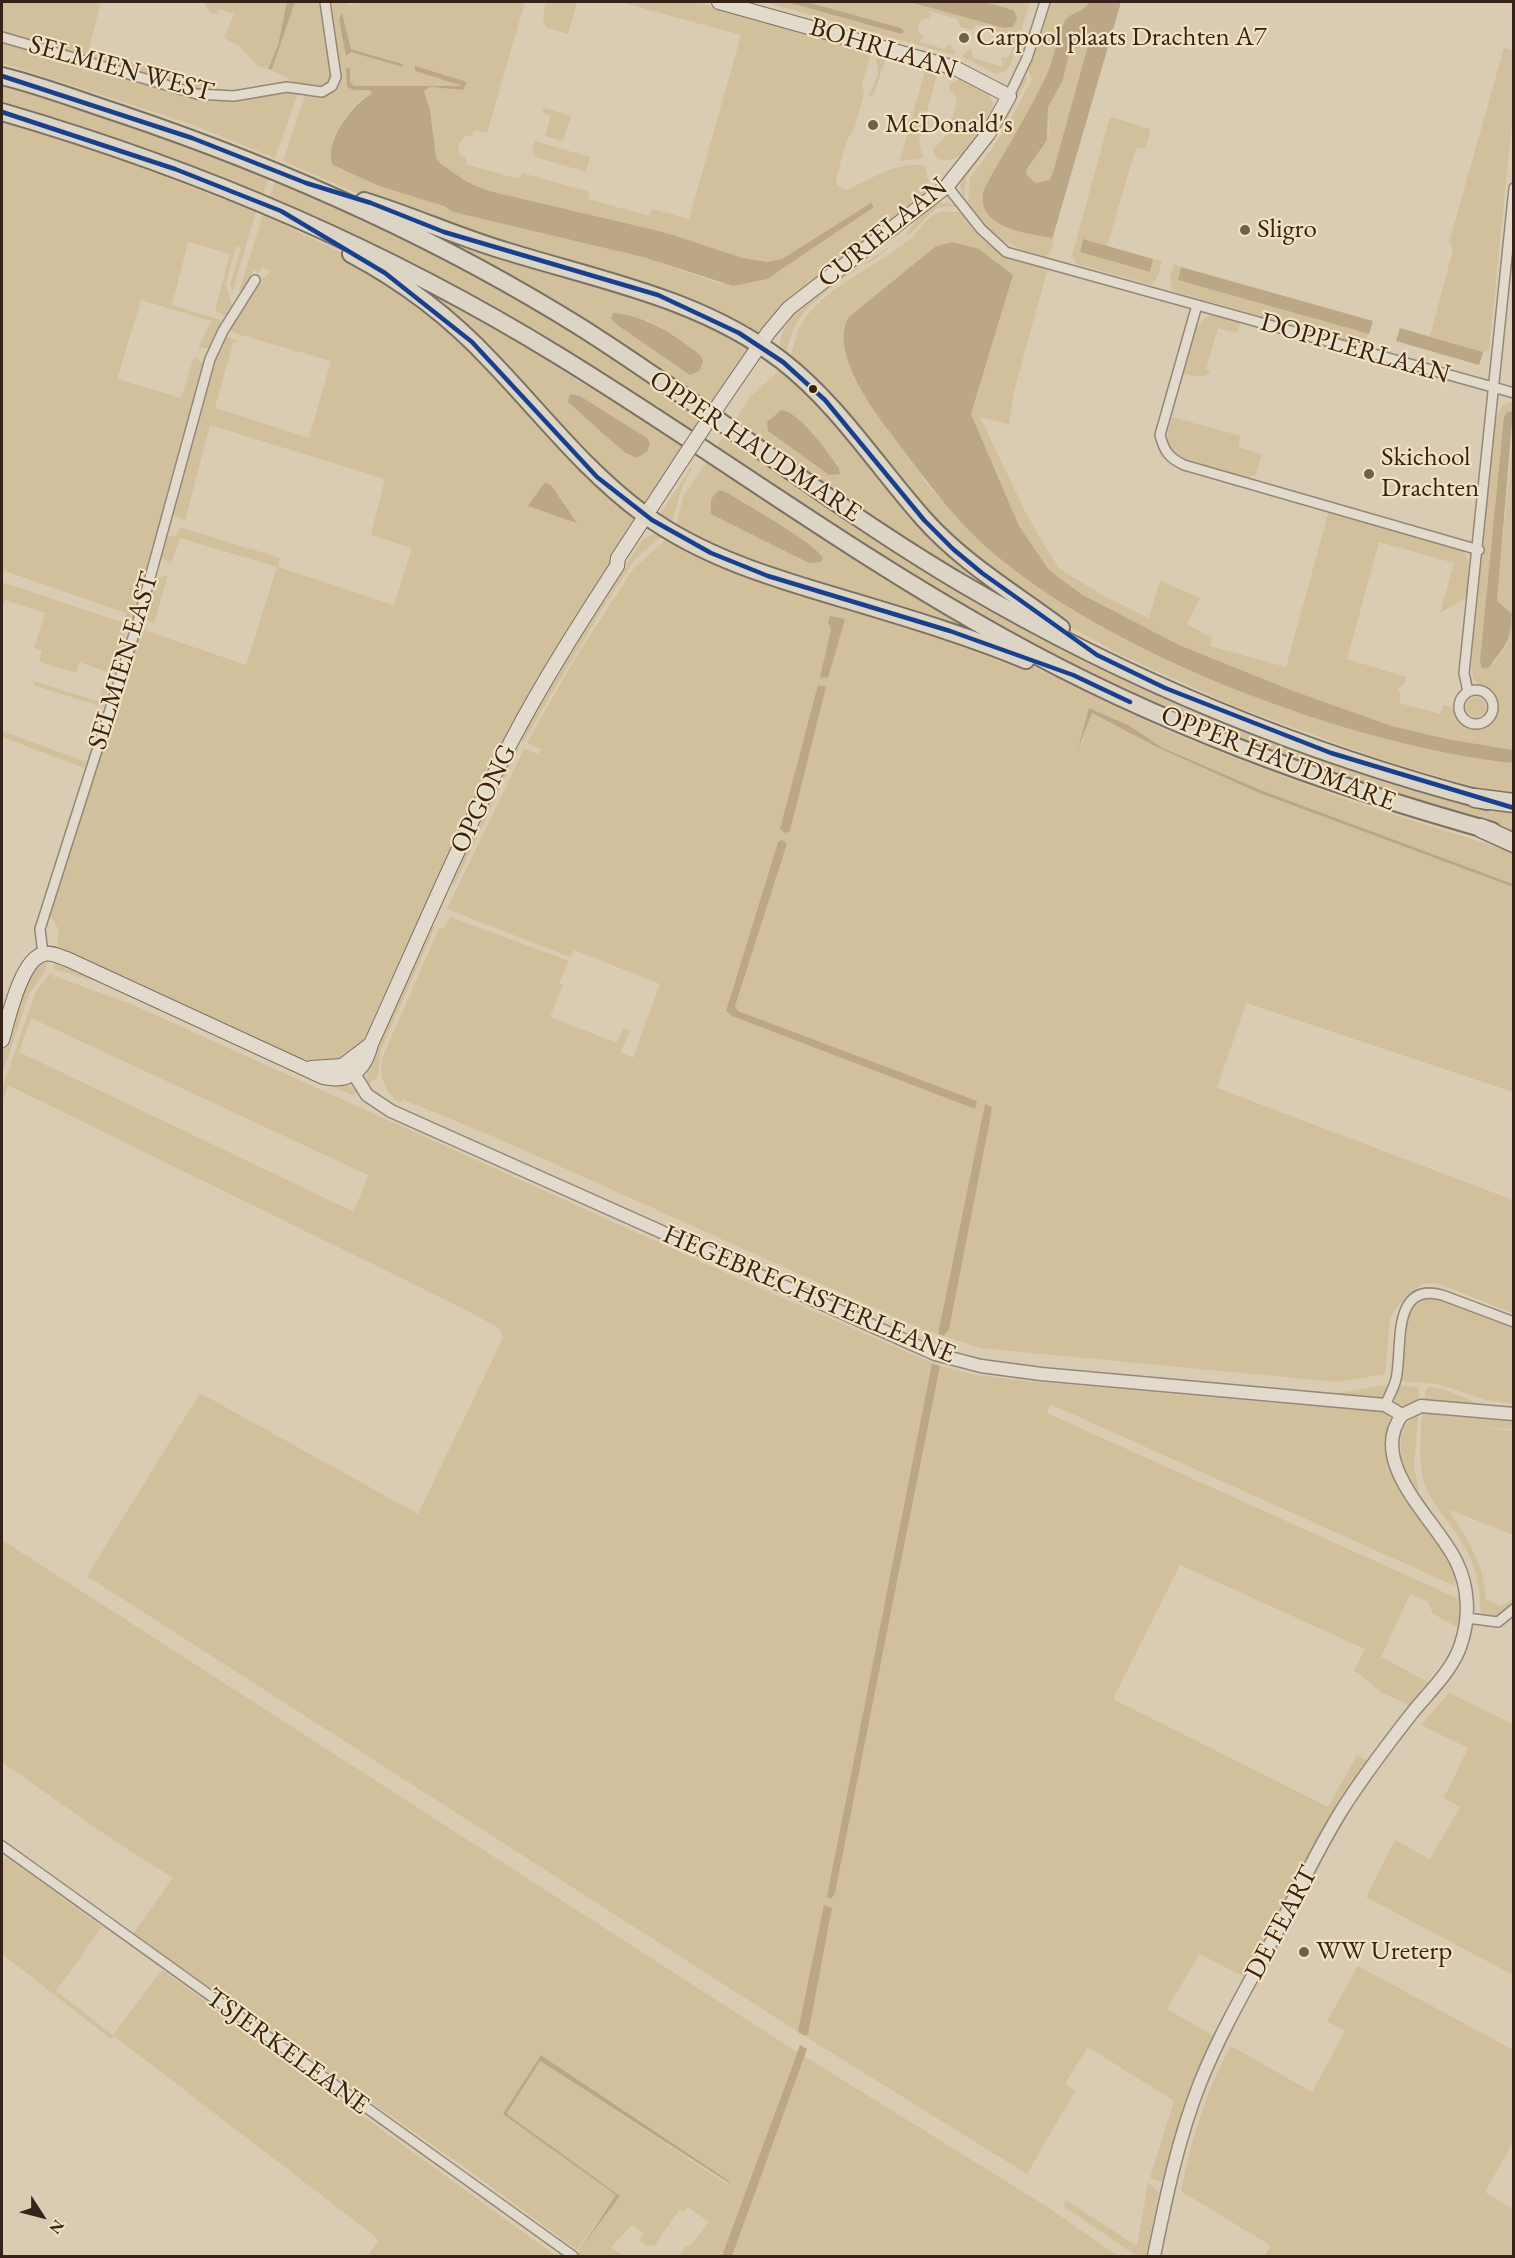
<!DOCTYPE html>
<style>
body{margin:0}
#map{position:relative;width:1515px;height:2258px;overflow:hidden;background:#daccb2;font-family:"EB Garamond",serif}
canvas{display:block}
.frame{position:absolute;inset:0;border:3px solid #372219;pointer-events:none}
.north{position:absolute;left:12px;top:2186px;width:60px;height:60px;-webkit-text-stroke:4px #f2e2c2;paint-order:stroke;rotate:126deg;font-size:16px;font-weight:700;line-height:24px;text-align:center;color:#372219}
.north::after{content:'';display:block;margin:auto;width:21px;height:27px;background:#372219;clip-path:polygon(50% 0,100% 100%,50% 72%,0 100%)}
</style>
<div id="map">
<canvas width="1515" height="2258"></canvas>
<div class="frame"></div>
<div class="north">N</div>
</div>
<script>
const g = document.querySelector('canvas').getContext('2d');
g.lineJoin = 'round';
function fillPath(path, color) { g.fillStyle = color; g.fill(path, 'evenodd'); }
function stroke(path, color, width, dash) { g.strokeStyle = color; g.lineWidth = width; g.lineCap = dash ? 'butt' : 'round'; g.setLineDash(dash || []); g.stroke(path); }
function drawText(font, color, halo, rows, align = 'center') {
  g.font = font + ' "EB Garamond",serif'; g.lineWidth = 4.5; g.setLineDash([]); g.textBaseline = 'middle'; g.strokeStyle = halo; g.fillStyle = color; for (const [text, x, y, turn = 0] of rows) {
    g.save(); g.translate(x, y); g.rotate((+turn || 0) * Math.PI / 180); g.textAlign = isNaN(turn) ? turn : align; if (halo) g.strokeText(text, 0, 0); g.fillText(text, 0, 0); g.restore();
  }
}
const green = new Path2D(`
 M2,2H101L89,49L228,91C186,95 143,74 103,62C70,51 36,43 2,34Z
 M203,2H287L278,45L268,69L259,67L240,47L224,38L234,14L219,9L217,15L211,13Z
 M295,2H322L332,74L331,83C308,96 291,79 271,70Z
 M329,2H350L348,4L351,6L354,2H525L487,133L474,130L472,136H465L458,145L460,155L467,158L465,164L519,179L522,173L590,192L588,199L649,216L652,209L689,219L741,35L620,2H697L867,50L870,56L862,85L864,94L854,130L847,139L836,179L837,186L846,190C868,181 900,159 925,166L929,184L925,198L763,331L755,334L385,205L283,161L305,95H328L338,83L337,47ZM340,15L343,17L351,49L403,63V66L351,52L347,56ZM415,67L467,82L463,90L430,87L424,91L430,110L436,157L441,164L467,182L489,191L663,232L743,258L767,262L782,259L871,204L781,269L720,284L643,257L453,212L444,206L379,186L333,165C336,137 342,106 372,94L370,90H354L346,82L350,69V82L354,86H463Z
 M545,2H577L568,34L546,27L543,20Z
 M734,2H749L905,46L904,49Z
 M764,2H787L901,34V28L807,2H910L1010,28L1015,10L985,2H1030L1011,64L1004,72L996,74L962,57L966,51L971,50L973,58L1003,67L1001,58L1008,57L1012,50L1005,39L1009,34L977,25L972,30L960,27L957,19L929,11L930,18L922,19L918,25V31L924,37L920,42L944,49L949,44L955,50L954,55Z
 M1052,2H1089C1082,14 1069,12 1063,26C1056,41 1054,59 1047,74C1029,115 1005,150 984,189C973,228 1025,233 1052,238L1054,233L1053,246L1046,257C1006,245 990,239 968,202L970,178L1003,133L1032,79L1028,70Z
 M1079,35L1090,38L1053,172L1050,180L1035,183L1027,175L1026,170L1049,132L1048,107L1063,80L1071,45Z
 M2,40L187,96L215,100L284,92L298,93L275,158L188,123L2,63Z
 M1504,48L1513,50V112L1489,351L1483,352L1430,336L1453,250L1449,242Z
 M882,54L887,55L873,96L869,95L878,74L876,56Z
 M921,66L932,69L936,79L927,112L920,110L917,120L924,122L919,142L923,158L900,161L924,74Z
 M1026,75L1027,80L1008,118L966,178L964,198L960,186L963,175L999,125Z
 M959,79C967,79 973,84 980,88C1012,105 976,140 962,158L959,156C950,163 935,162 933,150L949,132L957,99L949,89L950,84Z
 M2,81L270,174L262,197L2,105Z
 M544,108L571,116L563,141L545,136L551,115L542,113Z
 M1110,117L1151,129L1145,149L1136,148L1107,246L1083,239L1080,252L1149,272L1153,259L1162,261L1158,276L1152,285L1077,264L1072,256Z
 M2,118L55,134L256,212L233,290L230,286L241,248L236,246L226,284L232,306L225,316L215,310L230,254L188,242L172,305L221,320L222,324L210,348H198L211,321L141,300L117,379L181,398L194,357L205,364L135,619L125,617L126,613L2,570Z
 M534,141L590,157L586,172L536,157L532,152Z
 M277,177L465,268L579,335L703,418L691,435L268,200Z
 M946,202L956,206L936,208L908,236L906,233C917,221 928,203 946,202Z
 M377,208L657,298L750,347L751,351L709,407ZM614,313L649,321L693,350Z
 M941,212H961C984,251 1007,257 1048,268L1014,391L1009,424L980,417L1025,511L1045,547L1060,569L1104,596L1149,618L1160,581L1200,598L1187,624L1212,638L1210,646L1286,667L1329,511L1460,548C1474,562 1469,578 1467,597L1440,613L1454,563L1379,542L1347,659L1406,677L1404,684L1398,689L1401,695L1399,703L1440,714L1443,705L1456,709C1468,736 1502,730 1495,700L1474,680L1471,667L1495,419L1502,406L1513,401V411L1507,412L1491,667L1505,649L1509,638L1512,614L1497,601L1513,434V750L1447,739L1392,726L1293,691L1179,645L1081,594L1049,570L1019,526L971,414L1013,275L979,249L858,385L930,488L997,556L1068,606L1166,658L1274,702L1387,739L1513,763V793L1472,786L1380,759L1234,706L1119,654L1046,613L955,546L822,384L809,372L788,360C796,346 795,330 806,317C833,282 877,267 910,239C920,230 928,215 941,212Z
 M263,215L367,265L443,321L633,519V524L603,579L600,578L592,591L366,1041C340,1064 328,1068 294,1056L57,949L59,930L49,913L138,632L141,629L246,665L277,567L180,538L171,564L159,556L165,536H176L179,527L280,558L278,567L394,605L412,548L371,535L385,479L210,425L185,521L172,514L210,376L226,336L240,342L233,343L215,408L309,438L331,361L234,333L230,328L263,277H266L270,271L262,267L259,273L254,270L244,289L239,291ZM545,482L551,485L576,522L529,506Z
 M902,238L835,284L807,309L794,327L785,355L780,352C775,316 835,276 864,265C877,259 890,246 902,238Z
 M371,258L539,350L579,382L616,399L684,445L645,506L564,438ZM570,394L580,396L647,438L631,457L569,402Z
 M1174,264L1181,267L1178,280L1369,334L1360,344L1172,291L1170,278Z
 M1216,314L1241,321L1237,333L1218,328L1206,370L1211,373L1201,377L1183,374C1189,353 1190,319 1216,314Z
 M782,368L809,389L922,522L1040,620L877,523L842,494L815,477L796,469L733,423L750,397ZM781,410L829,475L768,431L770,419Z
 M1172,417L1241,436L1238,447L1262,454L1256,474L1247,478L1176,456C1164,443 1167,433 1172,417Z
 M726,433L1017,619L1444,796L1513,814V831L1441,811L1262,751L1085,674L937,594L714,450Z
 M708,460L1006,646L768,573L675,529L684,495ZM728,493L800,539L809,563L797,557Z
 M691,468L692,469L682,487L671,525L660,516L661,512Z
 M656,532L665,534L636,558L608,600L606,598L641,541Z
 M669,537L1019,660L1170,732L1245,762L1350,801L1513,852V884L1258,789L1163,748L1128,725L1089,708L1080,749L1092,712L1161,749L1257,792L1513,887V1092L1246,1003L1217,1088L1513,1200V1313L1437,1283L1423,1284L1407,1295L1390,1317L1385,1374L1337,1382L980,1348L944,1336L947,1335L992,1107L985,1105L938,1334L926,1331L497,1138L402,1099V1103C384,1094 378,1075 383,1056L439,928L444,929L450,917L569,961L559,983L563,985L550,1017L617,1043L623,1029L630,1030L621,1052L633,1058L660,984L574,950L570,957L447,909L524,749L538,754L541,749L527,743L574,660L634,568ZM830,616L845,619L827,678L820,676L831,629ZM818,718L790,831L780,829L785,815ZM778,842L787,845L734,1006L738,1011L977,1101L975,1109L732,1016L726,1011Z
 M168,575L154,624L143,618L152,580Z
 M2,582L127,624L113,674L79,662L76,673L39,662L42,651L34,648L45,613L5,600L2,609Z
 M602,598L607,601L523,742L520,738Z
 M34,681L96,701H99L103,686L108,688L103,707L33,685Z
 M1466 707a10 10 0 1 1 20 0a10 10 0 1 1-20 0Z
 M2,731L86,762L84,768L2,737Z
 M519,748L454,886L451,880L513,749Z
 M430,925L435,927L381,1050L378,1077L368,1085L367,1072Z
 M48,960L44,973L29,994L2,1075V1052L26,980L35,966Z
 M54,960L335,1084L350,1086L357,1092L352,1095L105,984L54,969Z
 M55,974L53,979L57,977L131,1004L735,1277L932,1363L827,1897L835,1893L940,1366L977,1375L1026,1381L1298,1405H1333L1382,1411L1389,1414L1393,1474L1399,1488L1449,1558L1456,1576L1455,1586L1050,1404L1047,1413L1459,1599V1628L1433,1614L1428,1602L1410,1594L1381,1657L1430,1683L1411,1706L1381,1692L1354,1670L1365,1649L1180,1565L1113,1699L1328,1807L1357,1755L1368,1761L1246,1978L1200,1954L1167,2009L1216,2037L1188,2098L1162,2182L1150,2178L1174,2101L1088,2047L1065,2083L1075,2091L1027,2174L803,2035L808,2034L832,1908L798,2032L87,1576L200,1393L418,1514L503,1338L499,1328L458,1306L8,1085L2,1103V1089L36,991L49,975ZM31,1018L368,1175L354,1212L19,1052Z
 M1424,1297H1440L1513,1325V1404L1486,1400L1438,1384L1400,1381C1402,1354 1397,1310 1424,1297Z
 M1390,1384L1381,1398L1337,1395L1338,1393Z
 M1400,1385L1418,1387L1419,1401L1404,1405L1396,1403L1394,1396Z
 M1429,1387L1446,1390L1488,1408L1424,1402L1426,1389Z
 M1425,1411L1513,1419V1429L1479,1427L1513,1431V1535L1448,1509C1467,1538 1484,1563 1486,1599L1501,1606L1513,1598V1605L1494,1617L1481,1615C1480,1593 1478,1571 1467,1551C1441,1504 1416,1500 1421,1438C1421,1430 1420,1419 1425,1411Z
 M1418,1413L1414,1468L1419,1490L1417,1491C1401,1474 1399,1452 1402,1429Z
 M2,1540L797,2052L722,2256H678L686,2246L692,2244L709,2222L688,2207L684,2212L680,2209L654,2246H647L639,2240L644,2233L632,2225L611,2247L623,2256L576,2255L619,2196L508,2116L507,2113L540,2061L727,2184L729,2181L543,2056L503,2114L616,2195L577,2250L474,2174L132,1935L173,1878L107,1836L2,1762Z
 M1449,1693L1513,1724V1975L1366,1897L1395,1840L1430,1859L1460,1807L1444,1798L1468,1748L1421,1725Z
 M6,1857L102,1927L56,1991L113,2035L162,1970L556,2256H368L378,2241L376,2237L114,2036L111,2039L2,1954V1862Z
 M1358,1966L1513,2050V2142L1485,2192L1513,2209V2256H1264L1271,2246L1181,2191C1191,2142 1206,2089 1231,2046L1312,2092L1345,2031L1327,2021Z
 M804,2056L1046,2206L1118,2256H732Z
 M1148,2183L1159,2192L1146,2256H1137L1063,2206L1066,2200L1137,2246Z`);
const water = new Path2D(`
 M287,2H295L273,66L271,70L268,69L278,45Z
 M787,2H807L901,28L904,32L901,34Z
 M910,2H985L1014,10L1017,19L1013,27L1004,28Z
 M1089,2H1121L1054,233L1052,238C1026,233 973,228 984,189C1005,150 1028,115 1047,74C1055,57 1056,37 1065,21C1072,11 1083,13 1089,2ZM1079,35L1090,38L1053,172L1050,180L1035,183L1027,175L1026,170L1047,140L1048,107L1063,80L1071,45Z
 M342,13L351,49L403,64V67L351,52L346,56L339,19Z
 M415,66L467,82L463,90L430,87L424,91L430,110L436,157L441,164L467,182L489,191L663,232L743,258L767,262L782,259L871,203L874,207L767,279L733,286L643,257L453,212L444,206L379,186L333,165C323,144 353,102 372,94L370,90H354L347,87L346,68L350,69V82L354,86H463L415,71Z
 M1083,239L1153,259L1150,272L1080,252Z
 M952,242L979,249L1013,275L971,414L1019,526L1049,570L1081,594L1179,645L1293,691L1392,726L1447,739L1513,750V763C1354,746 1121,659 998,557C952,519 921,473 886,427C867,402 830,347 849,317L935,247Z
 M1181,267L1373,321L1369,334L1178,280Z
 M613,313C647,316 675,335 701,356L703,361L699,371L690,375L616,324L611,318Z
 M1400,328L1483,352L1479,365L1396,341Z
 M570,394L580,396L647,438L650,443L647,452L636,458L624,452L568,402Z
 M781,410C799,411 828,453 839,468L840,474L829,475L768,431L767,422Z
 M1513,411L1497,601L1512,614C1510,635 1510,641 1496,658C1491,663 1492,669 1482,668L1480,661L1504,417L1507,412Z
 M545,482L551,485L577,523L528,506Z
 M719,490L728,493C749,507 811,540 823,558L821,562L809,563L711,514V499Z
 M830,616L845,619L828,678L820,677L831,629L828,622Z
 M818,685L826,687L790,831L785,833L780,829Z
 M1089,708L1128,725L1163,748L1258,789L1513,884V887L1257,792L1161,749L1092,713L1078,749Z
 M782,840L787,844L735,1006L738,1011L977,1101L975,1109L732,1016L726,1011L778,842Z
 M985,1104L992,1107L989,1125L949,1329L944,1336L938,1334Z
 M932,1363L940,1366L835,1893L831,1899L827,1897L828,1891Z
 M824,1905L832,1908L808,2035H803L798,2032L799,2026Z
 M800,2045L807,2049L735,2248L732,2256H722Z
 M541,2055L729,2181V2183L540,2061L507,2113L508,2115L620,2196L578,2252L616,2195L503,2114Z`);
const minor = new Path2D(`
 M2,37L197,94L234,96L287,87L322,92L332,86L336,77L325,2
 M1009,96L1027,58L1045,2
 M947,186L981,229L1006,252L1514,393
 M1197,305L1160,435C1164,451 1169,458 1184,465L1479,550
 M1459 707a17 17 0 1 1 34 0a17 17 0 1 1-34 0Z
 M1468,692L1464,673L1514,188
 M43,954L40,929L137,625L210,359L223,331L255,280
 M1385,1405C1389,1396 1394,1388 1396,1379C1403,1350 1390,1281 1442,1295L1514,1322
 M1467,1618L1498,1622L1514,1609
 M2,1846L573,2256`);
const tertiary = new Path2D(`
 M349,1066L367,1095L391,1111L935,1354L981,1366L1041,1374L1385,1405L1402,1415L1421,1406L1514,1414
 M1154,2256C1166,2197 1178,2139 1200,2083C1220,2033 1248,1985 1273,1939C1295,1897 1315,1854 1340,1813C1361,1779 1387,1745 1412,1713C1429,1692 1453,1670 1461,1644C1470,1617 1469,1587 1456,1561C1437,1521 1366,1463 1402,1415`);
const secondary = new Path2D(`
 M719,2L955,68L1009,96L988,134L947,186L789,308L768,333L722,400
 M2,1040C8,1020 21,958 44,954C52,952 60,957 67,959L323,1077C350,1083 365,1070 371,1044C417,943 460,840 511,742C543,681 580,623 617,566L618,558L682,460
 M311,1068L342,1066L371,1044`);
const trunk = new Path2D(`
 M2,76C42,86 81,101 121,114C281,168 438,238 582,328C711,410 831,506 963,584C1126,680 1304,753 1487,801
 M2,112C198,169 385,249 559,356C709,448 850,553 1004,638C1158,724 1323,784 1492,831
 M364,201C413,216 460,238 509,252C603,281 701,299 781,360C838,404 876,465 923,518C963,563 1013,592 1061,628
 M351,254C402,281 451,318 491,361C542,414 585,471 645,515C703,557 773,578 841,598C904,617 966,635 1026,660`);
const motorway = new Path2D(`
 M1475,798L1514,803
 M1481,828L1514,843`);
const secondaryBridge = new Path2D(`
 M682,460L722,400`);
const bus1 = new Path2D(`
 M2,76L192,138L306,183L371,203L444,232L658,295L739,333L783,362L825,400L924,520L953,549L982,573L1097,655L1165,688L1331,753L1514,808
 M2,112L175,169L281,211L385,273L472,342L597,477L652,520L711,553L768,576L950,631L1073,675L1130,702`);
const markers = [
 [964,38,6,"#705e4f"],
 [873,125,6,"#705e4f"],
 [1245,230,6,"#705e4f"],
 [813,389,5,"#372219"],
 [1369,474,6,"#705e4f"],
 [1304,1952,6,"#705e4f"]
];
const poiNames = [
 ["Carpool plaats Drachten A7",976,38],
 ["McDonald's",885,125],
 ["Sligro",1257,230],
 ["Skichool",1381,458],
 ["Drachten",1381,489],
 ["WW Ureterp",1316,1952]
];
const streetNames = [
 ["BOHRLAAN",883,49,17],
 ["SELMIEN WEST",121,69,15],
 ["CURIELAAN",883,233,-39],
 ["DOPPLERLAAN",1355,349,16],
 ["OPPER HAUDMARE",755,447,34],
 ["SELMIEN EAST",124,661,-73],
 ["OPPER HAUDMARE",1278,759,21],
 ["OPGONG",484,799,-64],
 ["HEGEBRECHSTERLEANE",809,1295,23],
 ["DE FEART",1282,1923,-62],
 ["TSJERKELEANE",287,2052,36]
];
fillPath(green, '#d2bf9c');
fillPath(water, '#bba686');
stroke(minor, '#928778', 12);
stroke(tertiary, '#928778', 15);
stroke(secondary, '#7b7163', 16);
stroke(trunk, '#7b7163', 20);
stroke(motorway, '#7b7163', 21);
stroke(minor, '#e1dacd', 9);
stroke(tertiary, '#e1dacd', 12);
stroke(secondary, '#e1dacd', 14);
stroke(trunk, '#dcd4c5', 16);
stroke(motorway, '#dcd4c5', 18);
stroke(secondaryBridge, '#7b7163', 16, []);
stroke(secondaryBridge, '#e1dacd', 14);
stroke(bus1, '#19408f', 4.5);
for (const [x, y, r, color] of markers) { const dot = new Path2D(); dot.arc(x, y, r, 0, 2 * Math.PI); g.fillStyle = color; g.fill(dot); stroke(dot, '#f2e2c2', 2); }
drawText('27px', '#372219', '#f2e2c2', poiNames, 'left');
drawText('27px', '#372219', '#f2e2c2', streetNames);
</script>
